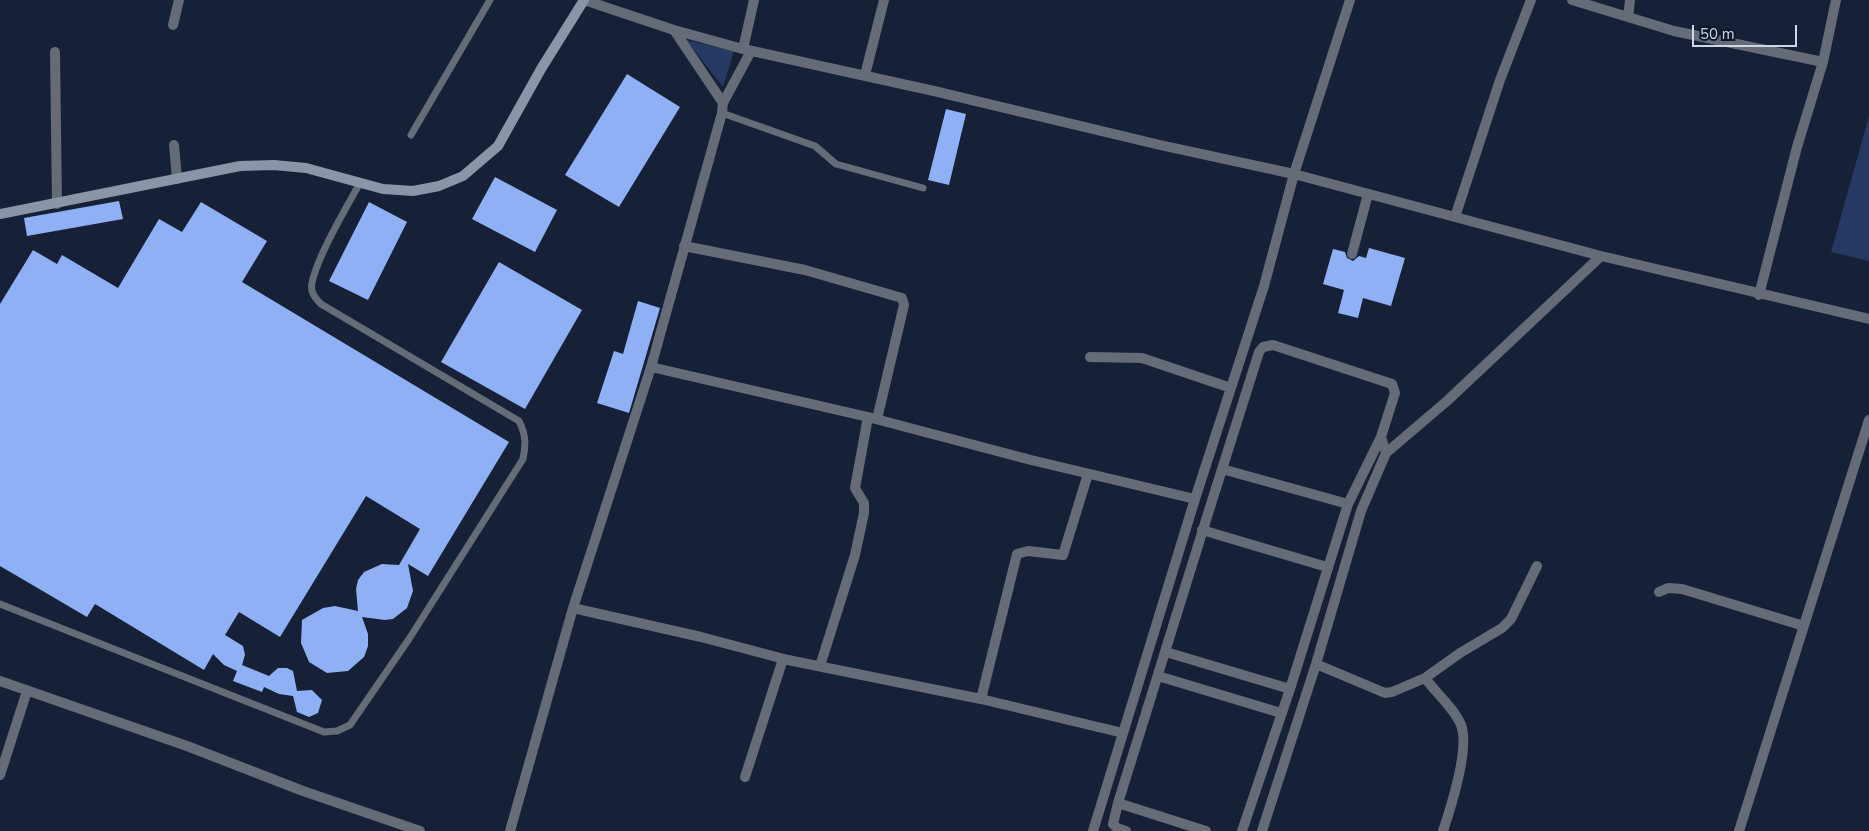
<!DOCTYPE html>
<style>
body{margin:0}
#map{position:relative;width:1869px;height:831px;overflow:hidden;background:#162137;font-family:"Nunito Sans",sans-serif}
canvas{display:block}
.scale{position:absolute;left:1692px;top:25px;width:105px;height:22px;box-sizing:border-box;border:2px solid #cfd7e6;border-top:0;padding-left:6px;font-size:15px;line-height:18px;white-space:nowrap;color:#cfd7e6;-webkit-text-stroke:4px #0d172c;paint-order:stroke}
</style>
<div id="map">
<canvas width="1869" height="831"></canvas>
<div class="scale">50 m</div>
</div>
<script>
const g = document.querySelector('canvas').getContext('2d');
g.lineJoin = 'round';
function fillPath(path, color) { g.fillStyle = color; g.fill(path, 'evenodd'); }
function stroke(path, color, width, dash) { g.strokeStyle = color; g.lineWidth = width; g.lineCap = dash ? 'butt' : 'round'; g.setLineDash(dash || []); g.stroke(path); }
const green = new Path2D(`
 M686,40L734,51L723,87Z
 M1869,116V261L1831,252Z`);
const building = new Path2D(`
 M627,74L680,107L619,207L565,175Z
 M946,109L966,114L949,185L928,180Z
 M495,177L557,210L535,252L472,219Z
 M119,201L123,219L27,236L24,218Z
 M201,202L267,241L242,282L509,442L428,576L408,564L413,591L407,608L393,619L385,620L362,617L368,634V646L364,657L348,671L327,673L309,662L301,643L302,620L323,608L335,606L358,611L356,589L358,580L364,572L382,564L399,565L420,529L366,496L280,637L239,612L225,635L243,646L245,655L242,665L269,676L278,668H287L293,671L297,691L312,690L322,700L318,713L309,717L297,712L293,696L279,694L264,687L262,692L233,681L237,671L224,665L213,654L204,670L95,604L87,617L0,566V304L33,250L57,264L62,255L118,288L159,219L182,232Z
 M369,202L407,222L368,300L329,281Z
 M1369,248L1405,258L1391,306L1363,298L1358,318L1338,313L1344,290L1323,284L1333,249L1345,252L1347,258L1353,261L1359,256L1366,258Z
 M499,262L582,310L525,409L441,362Z
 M638,301L660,308L629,413L597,403L614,351L623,354Z`);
const lane = new Path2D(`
 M722,113L815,146L836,164L923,188
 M411,135L490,0
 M0,604L324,732L337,731L350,725L409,639L523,459C526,444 526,435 519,421L321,304C315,298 310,292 312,283C317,257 346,208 360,183`);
const street = new Path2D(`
 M584,0L674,30L743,49L934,91L1160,145L1294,174L1601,256L1869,319
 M1572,0L1674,31L1823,62L1797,147L1759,295
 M1628,17L1630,0
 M173,25L179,0
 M743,49L754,0
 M55,52L57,204
 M1823,62L1836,0
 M865,75L884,0
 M723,103L751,51
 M174,145L177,179
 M1455,217L1500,80L1531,0
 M684,246L805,270L902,298L904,305L877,419
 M1352,254L1368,194
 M1090,357L1142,358L1231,388
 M651,367L868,417L1031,460L1195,499
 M1222,469L1348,504L1381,437
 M1202,530L1327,567
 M1659,592L1668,588L1682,589L1804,626
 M573,608L701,637L788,660L981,699L1123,733
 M1166,652L1290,689
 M1316,664L1385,693L1392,692L1425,678L1460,653L1502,628L1511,619L1537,566
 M820,666L855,555L864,513V503L855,488L868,417
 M1158,676L1281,713
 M1425,678C1436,693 1454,708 1461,725C1470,748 1451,807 1443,831
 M0,681L187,746L303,791L420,831
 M981,699L1017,554L1028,551L1063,555L1088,474
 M0,775L27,691
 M745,777L783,659
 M1118,803L1206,831
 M510,831L573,608L651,367L722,113L723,103L674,30
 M1093,831L1195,499L1264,286L1294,174L1350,0
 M1126,831L1117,828L1113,824L1118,803C1165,653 1211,502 1259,352L1263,347L1273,345L1392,384L1395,393L1381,437L1386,453
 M1242,831L1290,689L1348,504
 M1262,831L1316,664L1361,511L1386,453L1447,401L1601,256
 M1739,831L1869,420`);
const secondary = new Path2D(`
 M0,214L240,166L274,165L306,168L383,189L413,191L439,186L463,176L498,146L541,69L584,0`);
fillPath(green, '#253963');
fillPath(building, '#8fb0f4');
stroke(lane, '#656b77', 7);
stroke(street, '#656b77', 10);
stroke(secondary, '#8b95a8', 10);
</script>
